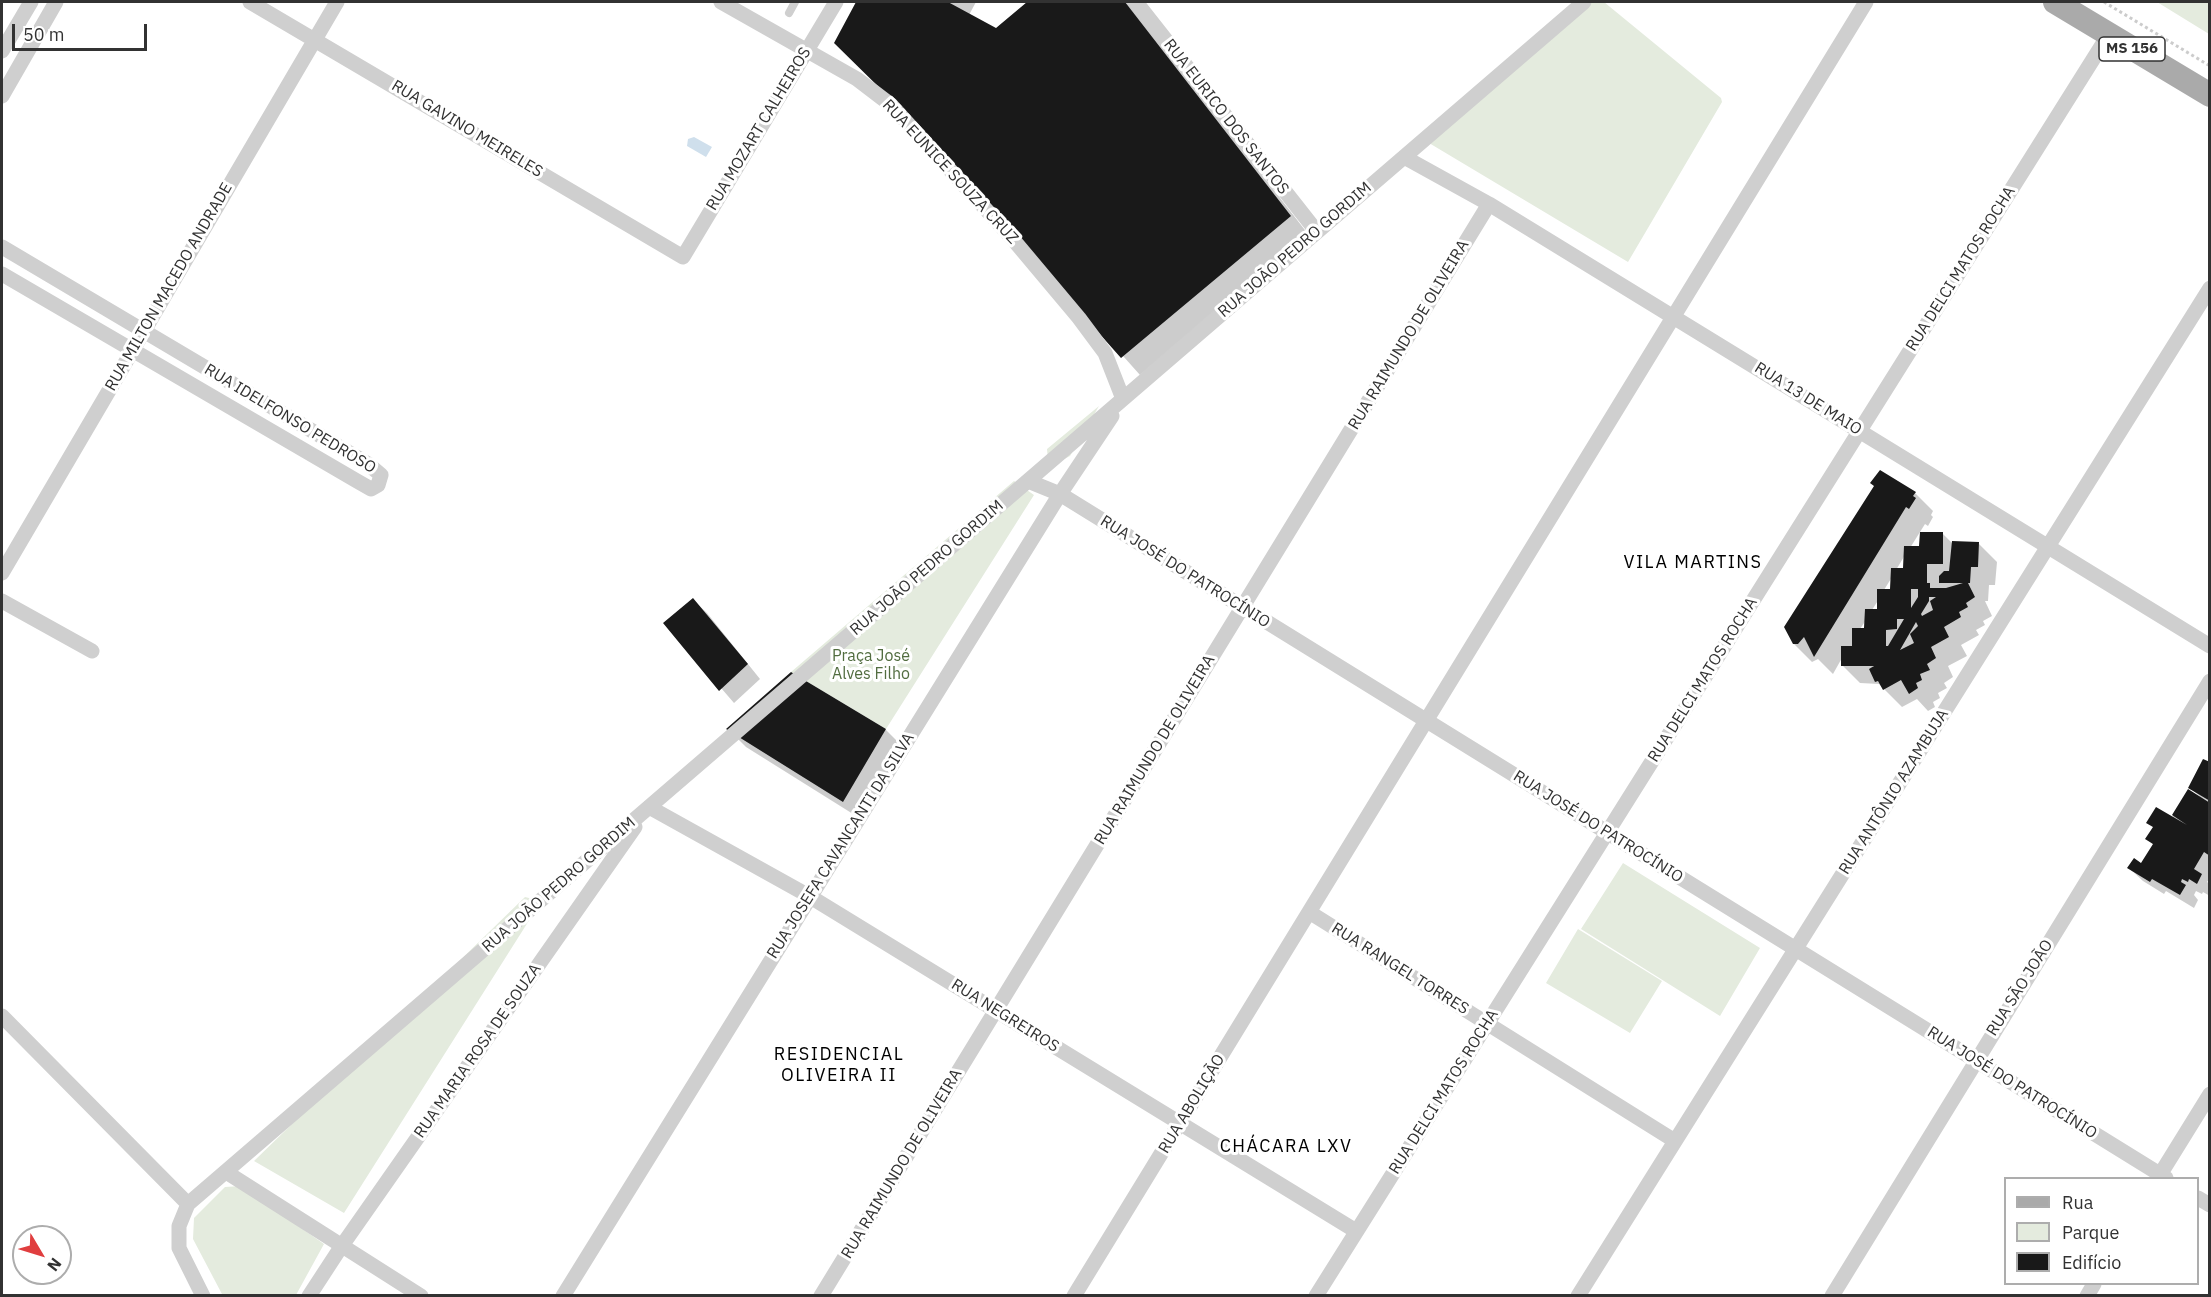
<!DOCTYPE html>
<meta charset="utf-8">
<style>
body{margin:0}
#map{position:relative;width:2211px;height:1297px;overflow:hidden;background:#fff;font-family:"IBM Plex Sans",sans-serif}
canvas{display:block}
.frame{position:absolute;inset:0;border:3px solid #323232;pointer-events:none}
.legend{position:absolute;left:2004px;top:1177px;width:195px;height:108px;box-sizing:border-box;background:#fff;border:2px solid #adadad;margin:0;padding:8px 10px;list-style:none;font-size:18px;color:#323232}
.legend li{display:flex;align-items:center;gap:12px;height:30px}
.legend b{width:30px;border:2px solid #adadad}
.north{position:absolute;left:12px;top:1225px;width:60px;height:60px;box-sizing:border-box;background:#fff;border:2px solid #adadad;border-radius:50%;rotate:128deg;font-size:16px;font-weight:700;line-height:24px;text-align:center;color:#323232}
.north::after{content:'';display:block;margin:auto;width:21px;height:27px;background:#e03e3f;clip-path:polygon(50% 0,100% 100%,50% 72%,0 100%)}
.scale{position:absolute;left:12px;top:24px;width:135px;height:27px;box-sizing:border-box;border:3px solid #323232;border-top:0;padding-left:8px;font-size:18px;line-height:21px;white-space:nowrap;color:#323232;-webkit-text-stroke:4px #fff;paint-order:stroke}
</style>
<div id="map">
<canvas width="2211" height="1297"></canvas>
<div class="frame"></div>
<ul class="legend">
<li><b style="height:8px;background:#aaa"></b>Rua</li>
<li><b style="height:16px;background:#e4ebde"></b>Parque</li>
<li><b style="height:16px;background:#191919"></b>Edifício</li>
</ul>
<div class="north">N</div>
<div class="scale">50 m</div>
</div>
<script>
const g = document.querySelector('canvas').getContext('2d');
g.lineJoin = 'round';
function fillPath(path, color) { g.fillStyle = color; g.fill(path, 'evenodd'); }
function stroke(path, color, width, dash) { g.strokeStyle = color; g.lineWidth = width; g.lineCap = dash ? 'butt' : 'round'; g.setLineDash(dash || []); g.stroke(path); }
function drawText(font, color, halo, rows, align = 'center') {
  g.font = font + ' "IBM Plex Sans",sans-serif'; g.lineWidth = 6; g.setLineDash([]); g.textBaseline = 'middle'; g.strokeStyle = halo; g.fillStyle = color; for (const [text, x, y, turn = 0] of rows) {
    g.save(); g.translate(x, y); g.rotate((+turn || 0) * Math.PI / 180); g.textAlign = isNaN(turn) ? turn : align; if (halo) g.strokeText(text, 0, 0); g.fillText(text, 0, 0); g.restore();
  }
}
const green = new Path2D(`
 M1584,2H1604L1721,98L1722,102L1628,262L1429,143Z
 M2157,2H2209V34Z
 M1099,406L1070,456L1055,464L1048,460L1047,449Z
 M1014,481L1034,495L886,729L791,672Z
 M1623,863L1760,948L1720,1016L1581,929Z
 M525,897L537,900L535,911L344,1213L254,1161Z
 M1578,929L1662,981L1630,1033L1546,983Z
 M241,1186L324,1244L296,1295L223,1296L193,1239L194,1218L225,1187Z`);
const water = new Path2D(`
 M694,137L712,147L706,157L687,146L688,139Z`);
const shadow = new Path2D(`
 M858,2H976L969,15L997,30L1030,2H1128L1308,234L1140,375L899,105L836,43Z
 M1915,493L1933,511L1931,515L1933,517L1928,526L1925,524L1910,548H1921L1943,534L1954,545L1979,544L1997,562L1995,585H1989L1988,601H1985L1992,616L1983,621L1985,625L1976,630L1979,635L1961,645L1967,656L1948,666L1953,677L1944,683L1947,688L1938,693L1940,698L1933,702L1935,707L1928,711L1917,699L1902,707L1879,684L1860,683L1842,665V658L1833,674L1818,659L1812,662L1794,644ZM1905,555V570H1896ZM1892,577V590H1884ZM1879,599L1878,610H1872ZM1866,620V629H1860ZM1873,655L1885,656L1873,668Z
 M693,600L707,613L760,679L734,703L665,623Z
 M791,674L886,730L904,748L861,819L746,747L728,729Z
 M2210,764V878L2207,882L2210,884V896L2203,892L2202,894L2196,891L2194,895L2198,900L2194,908L2166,891L2164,894L2143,881L2129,868L2142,865L2154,845L2147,839L2154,828L2148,822L2172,818L2188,791L2200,797L2190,787Z`);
const building = new Path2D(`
 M856,2H948L996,28L1027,2H1125L1291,216L1121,358L895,103L834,43Z
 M1880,470L1916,492L1913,496L1916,498L1909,509L1906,507L1814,657L1804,637L1798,644H1793L1784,627L1874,486L1870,483Z
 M1920,532H1943V564H1927V583H1930V588H1946L1963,583H1939V576L1944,571H1949L1952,541L1979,542L1978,567H1971L1970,583H1968L1975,597L1966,603L1968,607L1959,612L1961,617L1944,627L1949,637L1931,647L1936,658L1927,664L1930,670L1920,674L1922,680L1916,683L1918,688L1909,694L1901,680L1883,690L1878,681L1875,682L1869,669L1874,666H1841V646H1852V628H1864L1865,609H1877V589H1890L1891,568H1903L1904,546H1919ZM1911,589H1918V597L1911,608ZM1929,597H1936L1930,601L1933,610L1922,616L1921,614L1929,601ZM1897,619H1904L1888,646H1886V630L1897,629ZM1916,622L1918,626L1910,634L1914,643L1900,650Z
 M693,598L748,664L719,691L663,623Z
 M791,672L886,729L843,802L726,729Z
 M2203,759L2210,762V801L2188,788Z
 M2188,789L2210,803V856L2204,852L2194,869L2202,874L2197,884L2189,879L2188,882L2182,879L2181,882L2186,885L2180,895L2152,879L2150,882L2127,868L2134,858L2141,863L2153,844L2145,839L2153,827L2146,823L2156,807L2187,825L2172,815Z`);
const path = new Path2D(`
 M2104,2L2210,66`);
const service = new Path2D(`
 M789,13L795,2`);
const minor = new Path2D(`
 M250,2L683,257L836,2
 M721,2L857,79L891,105L1011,237L1079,318L1105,353L1123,399
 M1136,2L1317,232
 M2,51L31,2
 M2,96L56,2
 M1404,157L1489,204L2210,646
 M2,247L368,464L381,475L378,485L371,489L357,481L2,274
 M1028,481L1060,494L2166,1178
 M2,573L337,2
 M2,601L92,651
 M649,807L809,896L1356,1231
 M1309,912L1675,1141
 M2,1016L188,1204
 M226,1172L421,1296
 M2158,1178L2210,1094
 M2198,1198L2210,1205
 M203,1296L179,1248V1226L188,1204L1584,2
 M309,1296L341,1247L635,827
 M563,1296L1060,494L1112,416
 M821,1296L1489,204
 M1074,1296L1866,2
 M1316,1296L2109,34
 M1578,1296L2210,288
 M1832,1296L2210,681
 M2087,1296L2094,1284`);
const primary = new Path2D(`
 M2055,2L2210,95`);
const shields = [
 [2132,49,66]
];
const shieldNames = [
 ["MS 156",2132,49]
];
const streetNames = [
 ["RUA EURICO DOS SANTOS",1226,117,52],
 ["RUA GAVINO MEIRELES",467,129,31],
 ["RUA MOZART CALHEIROS",759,129,-59],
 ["RUA EUNICE SOUZA CRUZ",950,172,47],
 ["RUA JOÃO PEDRO GORDIM",1295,250,-41],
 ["RUA DELCI MATOS ROCHA",1961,269,-58],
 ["RUA MILTON MACEDO ANDRADE",169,287,-60],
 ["RUA RAIMUNDO DE OLIVEIRA",1409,335,-59],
 ["RUA 13 DE MAIO",1808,399,32],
 ["RUA IDELFONSO PEDROSO",290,419,31],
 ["RUA JOÃO PEDRO GORDIM",927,568,-41],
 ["RUA JOSÉ DO PATROCÍNIO",1185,572,32],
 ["RUA DELCI MATOS ROCHA",1703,680,-58],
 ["RUA RAIMUNDO DE OLIVEIRA",1155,750,-59],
 ["RUA ANTÔNIO AZAMBUJA",1894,792,-58],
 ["RUA JOSÉ DO PATROCÍNIO",1598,827,32],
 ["RUA JOSEFA CAVANCANTI DA SILVA",841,846,-58],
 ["RUA JOÃO PEDRO GORDIM",559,885,-41],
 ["RUA RANGEL TORRES",1400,969,32],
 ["RUA SÃO JOÃO",2020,988,-58],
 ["RUA NEGREIROS",1005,1016,32],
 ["RUA MARIA ROSA DE SOUZA",478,1051,-55],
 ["RUA JOSÉ DO PATROCÍNIO",2012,1083,32],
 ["RUA DELCI MATOS ROCHA",1444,1092,-58],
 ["RUA ABOLIÇÃO",1192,1104,-59],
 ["RUA RAIMUNDO DE OLIVEIRA",902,1164,-59]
];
const parkNames = [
 ["Praça José",871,656],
 ["Alves Filho",871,674]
];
const neighbourhoodNames = [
 ["VILA MARTINS",1693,563],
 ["RESIDENCIAL",839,1055],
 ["OLIVEIRA II",839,1076],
 ["CHÁCARA LXV",1286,1147]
];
fillPath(green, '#e4ebde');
fillPath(water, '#cfdfec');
fillPath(shadow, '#0003');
fillPath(building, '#191919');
stroke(path, '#ccc', 3, [3, 3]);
stroke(service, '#cfcfcf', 8);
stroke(minor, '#cfcfcf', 15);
stroke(primary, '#aaa', 24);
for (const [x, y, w] of shields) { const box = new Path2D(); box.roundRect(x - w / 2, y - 12, w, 24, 4.5); g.fillStyle = '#fff'; g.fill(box); stroke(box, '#323232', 1.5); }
drawText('bold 15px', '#323232', null, shieldNames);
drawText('16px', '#323232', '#fff', streetNames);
drawText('16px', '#526d40', '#fff', parkNames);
g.letterSpacing = '1.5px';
drawText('18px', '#000', '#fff', neighbourhoodNames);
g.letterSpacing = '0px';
</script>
